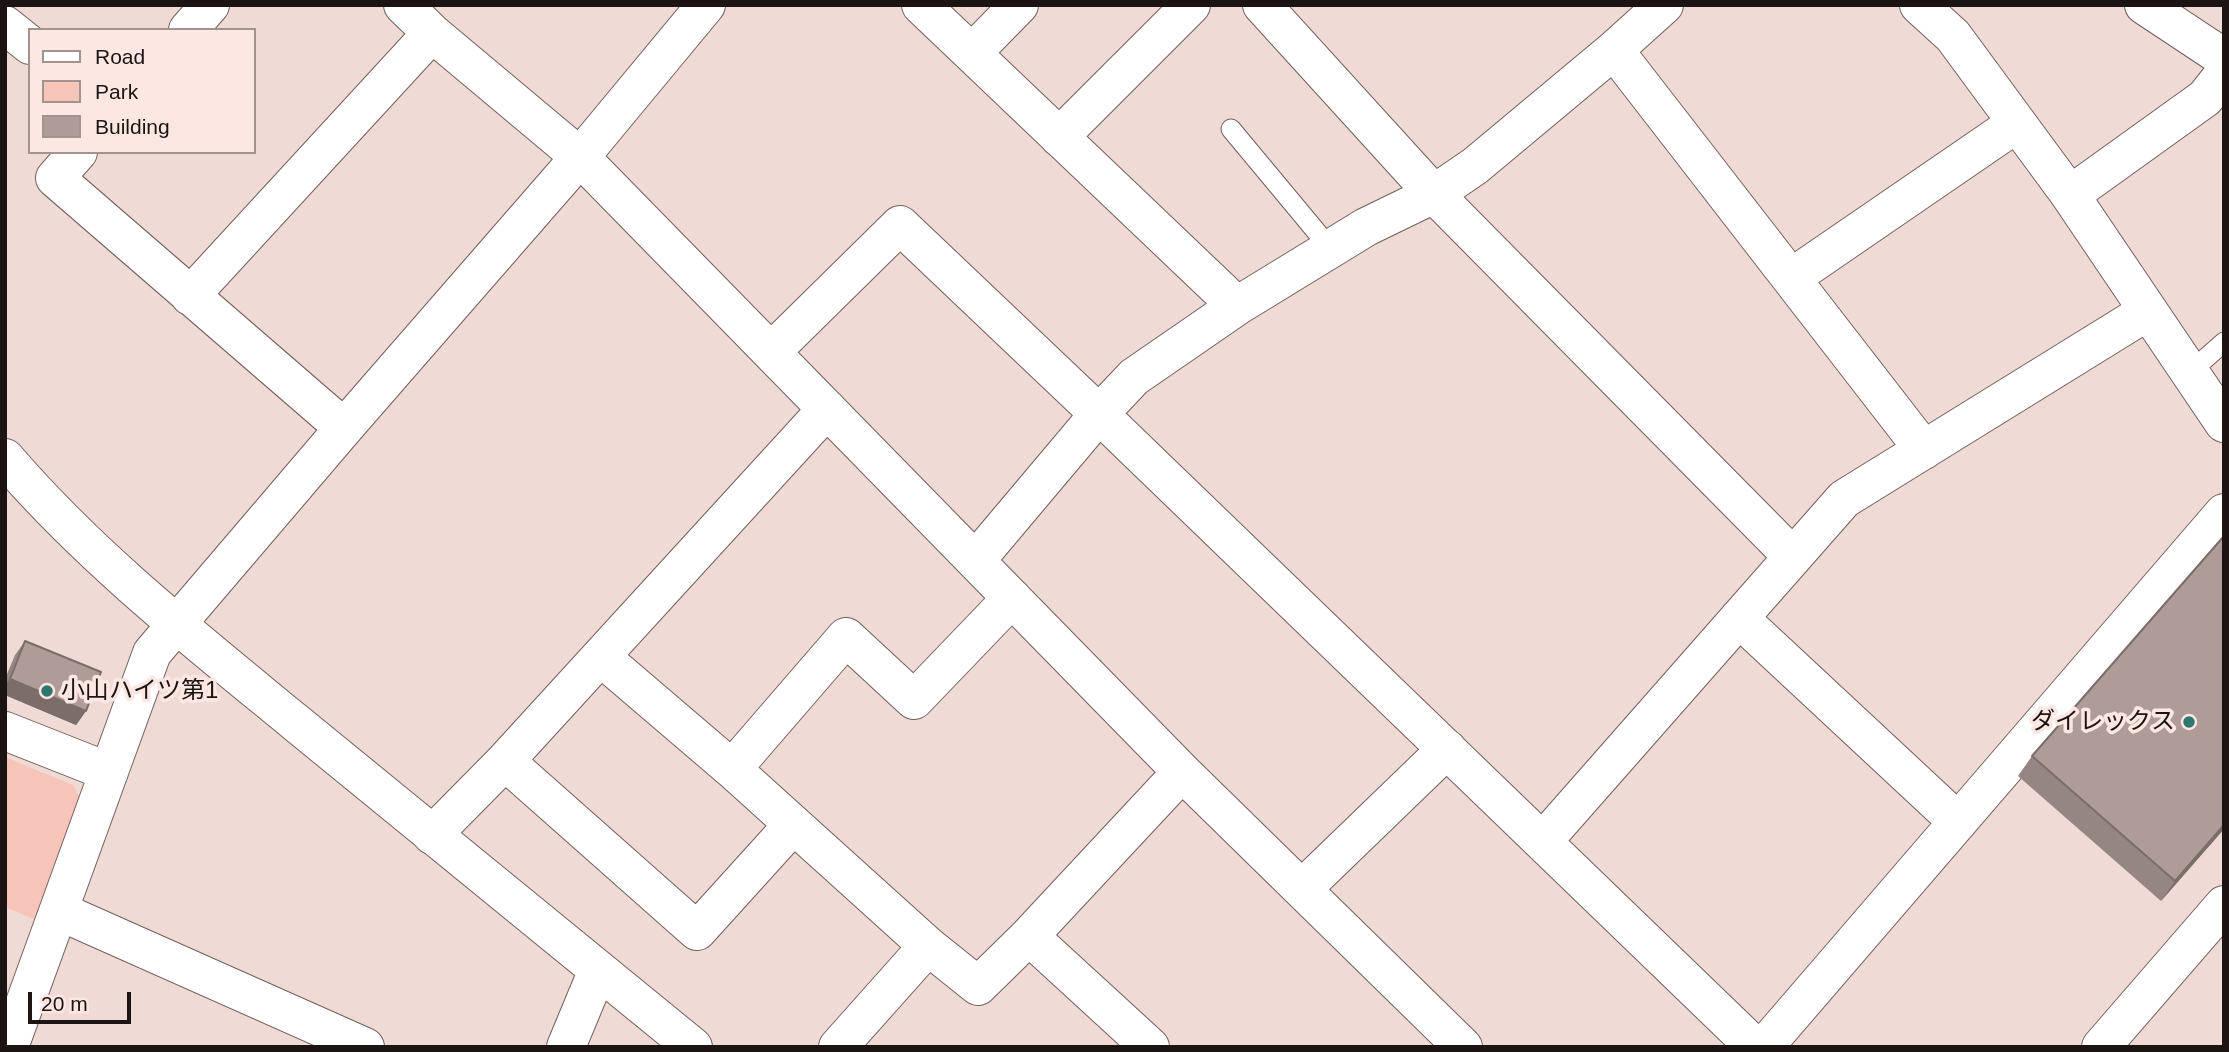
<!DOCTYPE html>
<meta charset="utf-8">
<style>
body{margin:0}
#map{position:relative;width:2229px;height:1052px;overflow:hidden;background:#efdad6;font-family:Helvetica,sans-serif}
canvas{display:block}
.frame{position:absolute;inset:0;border:7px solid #1b1413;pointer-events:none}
.legend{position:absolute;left:28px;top:28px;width:228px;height:126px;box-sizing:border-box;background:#fce7e3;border:2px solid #a29390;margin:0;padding:9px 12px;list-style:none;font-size:21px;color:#1b1413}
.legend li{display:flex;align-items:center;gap:14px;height:35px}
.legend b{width:35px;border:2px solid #a29390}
.scale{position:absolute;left:28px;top:992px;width:103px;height:32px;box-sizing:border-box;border:4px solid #1b1413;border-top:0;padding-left:9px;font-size:21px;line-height:24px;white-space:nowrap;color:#1b1413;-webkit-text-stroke:5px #fce7e3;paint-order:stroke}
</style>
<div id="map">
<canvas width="2229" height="1052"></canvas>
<div class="frame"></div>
<ul class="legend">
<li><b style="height:9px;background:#fff"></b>Road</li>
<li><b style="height:19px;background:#f7c4ba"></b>Park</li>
<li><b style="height:19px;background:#af9c98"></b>Building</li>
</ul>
<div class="scale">20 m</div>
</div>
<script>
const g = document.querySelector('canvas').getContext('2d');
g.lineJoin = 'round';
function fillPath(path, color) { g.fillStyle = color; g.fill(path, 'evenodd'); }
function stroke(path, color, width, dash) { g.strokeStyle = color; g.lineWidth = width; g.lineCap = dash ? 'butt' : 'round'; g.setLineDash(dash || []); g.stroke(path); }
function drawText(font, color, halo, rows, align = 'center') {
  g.font = font + ' Helvetica,"Noto Sans JP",sans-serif'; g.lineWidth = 7; g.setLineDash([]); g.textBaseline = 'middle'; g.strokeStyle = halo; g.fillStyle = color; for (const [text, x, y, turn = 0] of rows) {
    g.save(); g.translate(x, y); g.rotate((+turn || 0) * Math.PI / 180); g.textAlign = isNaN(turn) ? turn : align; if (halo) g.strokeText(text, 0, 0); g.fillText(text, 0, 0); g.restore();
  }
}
const green = new Path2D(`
 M5,757L73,785L83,803L41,922L5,907Z`);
const service = new Path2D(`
 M1231,129L1330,248
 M2190,372L2224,342`);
const minor = new Path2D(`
 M403,5L432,33L580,157L1182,772L1463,1047
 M921,5L1237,306
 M1262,5L1434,194L1793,557
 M1919,5L1953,36L2070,195L2224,423
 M5,25L30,45
 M188,30L210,5
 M1614,50L1924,450
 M972,53L1019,5
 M1059,137L1191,5
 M78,152L55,178L344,428
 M2070,195L2205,98L2224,74
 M1791,278L2017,123
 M190,296L432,33
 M771,352L900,225L1099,414L1755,1047
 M976,560L1099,414L1134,377L1237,306L1366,227L1434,194L1475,166L1614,50L1664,5
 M1739,618L1958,822
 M601,657L732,769L928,946L978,986L1029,936L1182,772
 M5,731L109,772
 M505,761L697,931L793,825
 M732,769L846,637L914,700L1012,598
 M432,835L505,761L827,409
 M1543,841L1844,499L2148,311
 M1302,889L1447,749
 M59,911L365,1047
 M1029,936L1150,1047
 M9,1047L152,653L344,428L580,157L706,5
 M566,1047L598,970
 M838,1047L928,946
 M1764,1047L2224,513`);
const tertiary = new Path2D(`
 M2144,5L2224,58
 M5,458C90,557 194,639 295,722C427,831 560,939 693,1047
 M2101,1047L2224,905`);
const wall = new Path2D(`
 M25,641L86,711L76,725L5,695V679L15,655Z
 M2032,756L2224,829L2161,901L2018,776Z`);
const shadedWall = new Path2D(`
 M10,679L86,711L76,725L5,695V685Z
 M2224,825V829L2161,901L2175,881Z`);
const building = new Path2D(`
 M2224,536V825L2175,881L2032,756Z
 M25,641L101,672L86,711L10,679Z`);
const markers = [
 [47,691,7,"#2e766e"],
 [2189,722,7,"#2e766e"]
];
const poiNames = [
 ["小山ハイツ第1",61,691],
 ["ダイレックス",2175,722,"right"]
];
fillPath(green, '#f7c4ba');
stroke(service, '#72605c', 21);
stroke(minor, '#72605c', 40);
stroke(tertiary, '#72605c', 40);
stroke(service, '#fff', 19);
stroke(minor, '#fff', 38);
stroke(tertiary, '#fff', 38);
fillPath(wall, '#968683');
fillPath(shadedWall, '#7a6d6a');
fillPath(building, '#af9c98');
stroke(building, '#7a6d6a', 2);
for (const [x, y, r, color] of markers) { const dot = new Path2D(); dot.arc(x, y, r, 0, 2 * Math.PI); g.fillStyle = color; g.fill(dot); stroke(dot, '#fce7e3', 2.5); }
drawText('24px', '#1b1413', '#fce7e3', poiNames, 'left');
</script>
